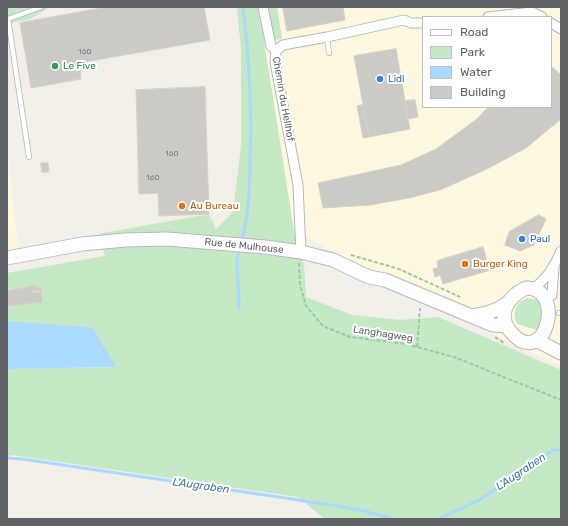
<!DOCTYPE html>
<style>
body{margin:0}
#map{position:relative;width:568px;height:526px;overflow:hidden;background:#f1efe8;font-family:Rubik,sans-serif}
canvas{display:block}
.frame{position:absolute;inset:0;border:8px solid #5f6368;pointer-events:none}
.legend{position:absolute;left:422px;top:16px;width:130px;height:92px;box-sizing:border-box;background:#fff;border:1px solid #bfc1c3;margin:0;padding:5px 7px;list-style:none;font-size:12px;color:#5f6368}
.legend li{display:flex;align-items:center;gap:8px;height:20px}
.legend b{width:20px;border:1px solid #bfc1c3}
</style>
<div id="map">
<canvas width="568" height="526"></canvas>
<div class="frame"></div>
<ul class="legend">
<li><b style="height:5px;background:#fff"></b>Road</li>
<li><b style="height:11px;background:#c5e8c5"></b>Park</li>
<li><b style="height:11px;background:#aadaff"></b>Water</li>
<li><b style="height:11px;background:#cccac5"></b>Building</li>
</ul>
</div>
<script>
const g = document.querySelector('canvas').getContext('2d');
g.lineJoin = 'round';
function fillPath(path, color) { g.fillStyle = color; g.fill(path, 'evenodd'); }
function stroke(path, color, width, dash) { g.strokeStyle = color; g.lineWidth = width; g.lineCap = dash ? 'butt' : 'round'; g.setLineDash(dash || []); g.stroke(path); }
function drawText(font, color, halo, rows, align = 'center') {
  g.font = font + ' Rubik,sans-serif'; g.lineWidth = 4; g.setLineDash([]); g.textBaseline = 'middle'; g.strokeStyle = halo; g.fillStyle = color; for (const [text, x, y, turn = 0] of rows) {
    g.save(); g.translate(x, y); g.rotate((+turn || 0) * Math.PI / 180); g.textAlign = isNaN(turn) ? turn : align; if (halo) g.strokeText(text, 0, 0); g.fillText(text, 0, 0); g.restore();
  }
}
const commercial = new Path2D(`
 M277,7H561V365L512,344L294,231L264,41L282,39ZM423,17H551V107H423Z
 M7,146L18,248L7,250Z`);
const green = new Path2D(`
 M7,7H50L30,19L7,24Z
 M237,7H277L282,39L264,41L294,231L304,265L306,297L352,315L400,320L438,317L561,370V519H325L298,497L12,455L7,457V369L116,367L10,321L7,322V273L105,256L98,234L209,214L216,229L233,212L241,145V50Z
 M528,298L539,300L547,310L537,330L517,324C512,312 515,302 528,298Z`);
const water = new Path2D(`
 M10,321L93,328L116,367L7,369V322Z`);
const stream = new Path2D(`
 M241,242C249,217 249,193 250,166C252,112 250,61 243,7
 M239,309L237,258L240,248
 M7,458L22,459L292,499L360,510L394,519
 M439,519L479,500L553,450H561`);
const building = new Path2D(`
 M107,7H204L210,40L79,63L81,79L31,88L20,23Z
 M283,7H343L345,20L287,31Z
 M396,49L410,129L369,137L354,56Z
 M551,66L561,75V119L526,148L487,169L440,190L409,198L370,205L323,208L318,183L401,165L436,149L477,119L488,107H551Z
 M205,87L209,214L159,216L158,193L139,194L136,90Z
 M415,100L418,117L408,119L405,101Z
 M363,105L369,137L363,138L357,106Z
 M41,163H48L49,172H42Z
 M539,215L546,219L534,245L520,251L505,245L509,232Z
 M483,247L487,261L491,260L494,269L443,284L440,275L435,277L433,269L438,268L437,261Z
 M35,286V288H42V290L32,291V293L41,292L42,302L7,306V291Z`);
const path = new Path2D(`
 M351,255L399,269L460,297
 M299,263L300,285L306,306L323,326L350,337L406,344L454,357L561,400
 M495,337L504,343
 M417,347L420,308`);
const lane = new Path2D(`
 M327,37L329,53
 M29,157L8,19L41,7
 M559,313H561`);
const street = new Path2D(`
 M263,7L271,46L276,51
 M488,17L532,12L542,17
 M551,23L561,29
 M301,252L298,185L275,62L276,51L283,45L327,37L404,20L411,23H423
 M534,288C548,277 554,267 561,251
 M552,295L554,268`);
const secondary = new Path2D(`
 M7,258L82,244L125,240L167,239L265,247L301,252L333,260L369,277L385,280L493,325L506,326
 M526,288C568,288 544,373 510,331C496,314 509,296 526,288Z
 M471,316C484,314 495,312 506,304
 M538,341L561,353`);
const markers = [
 [55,66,4,"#2e9e5b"],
 [380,79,4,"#3f7fe0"],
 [182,206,4,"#e8710a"],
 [522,239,4,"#3f7fe0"],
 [465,264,4,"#e8710a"]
];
const numberNames = [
 ["160",85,52],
 ["160",172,154],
 ["160",153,178]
];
const leisureNames = [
 ["Le Five",63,66]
];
const shopNames = [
 ["Lidl",388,79],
 ["Paul",530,239]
];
const streetNames = [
 ["Chemin du Hellhof",283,99,80],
 ["Rue de Mulhouse",244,246,6],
 ["Langhagweg",383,334,9]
];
const foodNames = [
 ["Au Bureau",190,206],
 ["Burger King",473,264]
];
const waterNames = [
 ["L'Augraben",521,472,-34],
 ["L'Augraben",201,486,8]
];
fillPath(commercial, '#fef7e0');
fillPath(green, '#c5e8c5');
fillPath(water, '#aadaff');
stroke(stream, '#aadaff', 3);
fillPath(building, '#cccac5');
stroke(building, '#d6d1c6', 1);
stroke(lane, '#b5b8bc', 6);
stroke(street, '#b5b8bc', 11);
stroke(secondary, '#b6babf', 15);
stroke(path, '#9cc7a9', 2, [4, 2]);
stroke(lane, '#fff', 4.5);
stroke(street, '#fff', 9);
stroke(secondary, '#fff', 13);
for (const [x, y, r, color] of markers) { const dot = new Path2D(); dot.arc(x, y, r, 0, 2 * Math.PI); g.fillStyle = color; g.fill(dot); stroke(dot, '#fff', 1.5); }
drawText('8px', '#7a7d7f', null, numberNames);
drawText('10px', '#27864d', '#fff', leisureNames, 'left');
drawText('10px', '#366cbe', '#fff', shopNames, 'left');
drawText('10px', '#5f6368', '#fff', streetNames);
drawText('10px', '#c56008', '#fff', foodNames, 'left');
drawText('italic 11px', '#4174aa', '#fff', waterNames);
</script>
